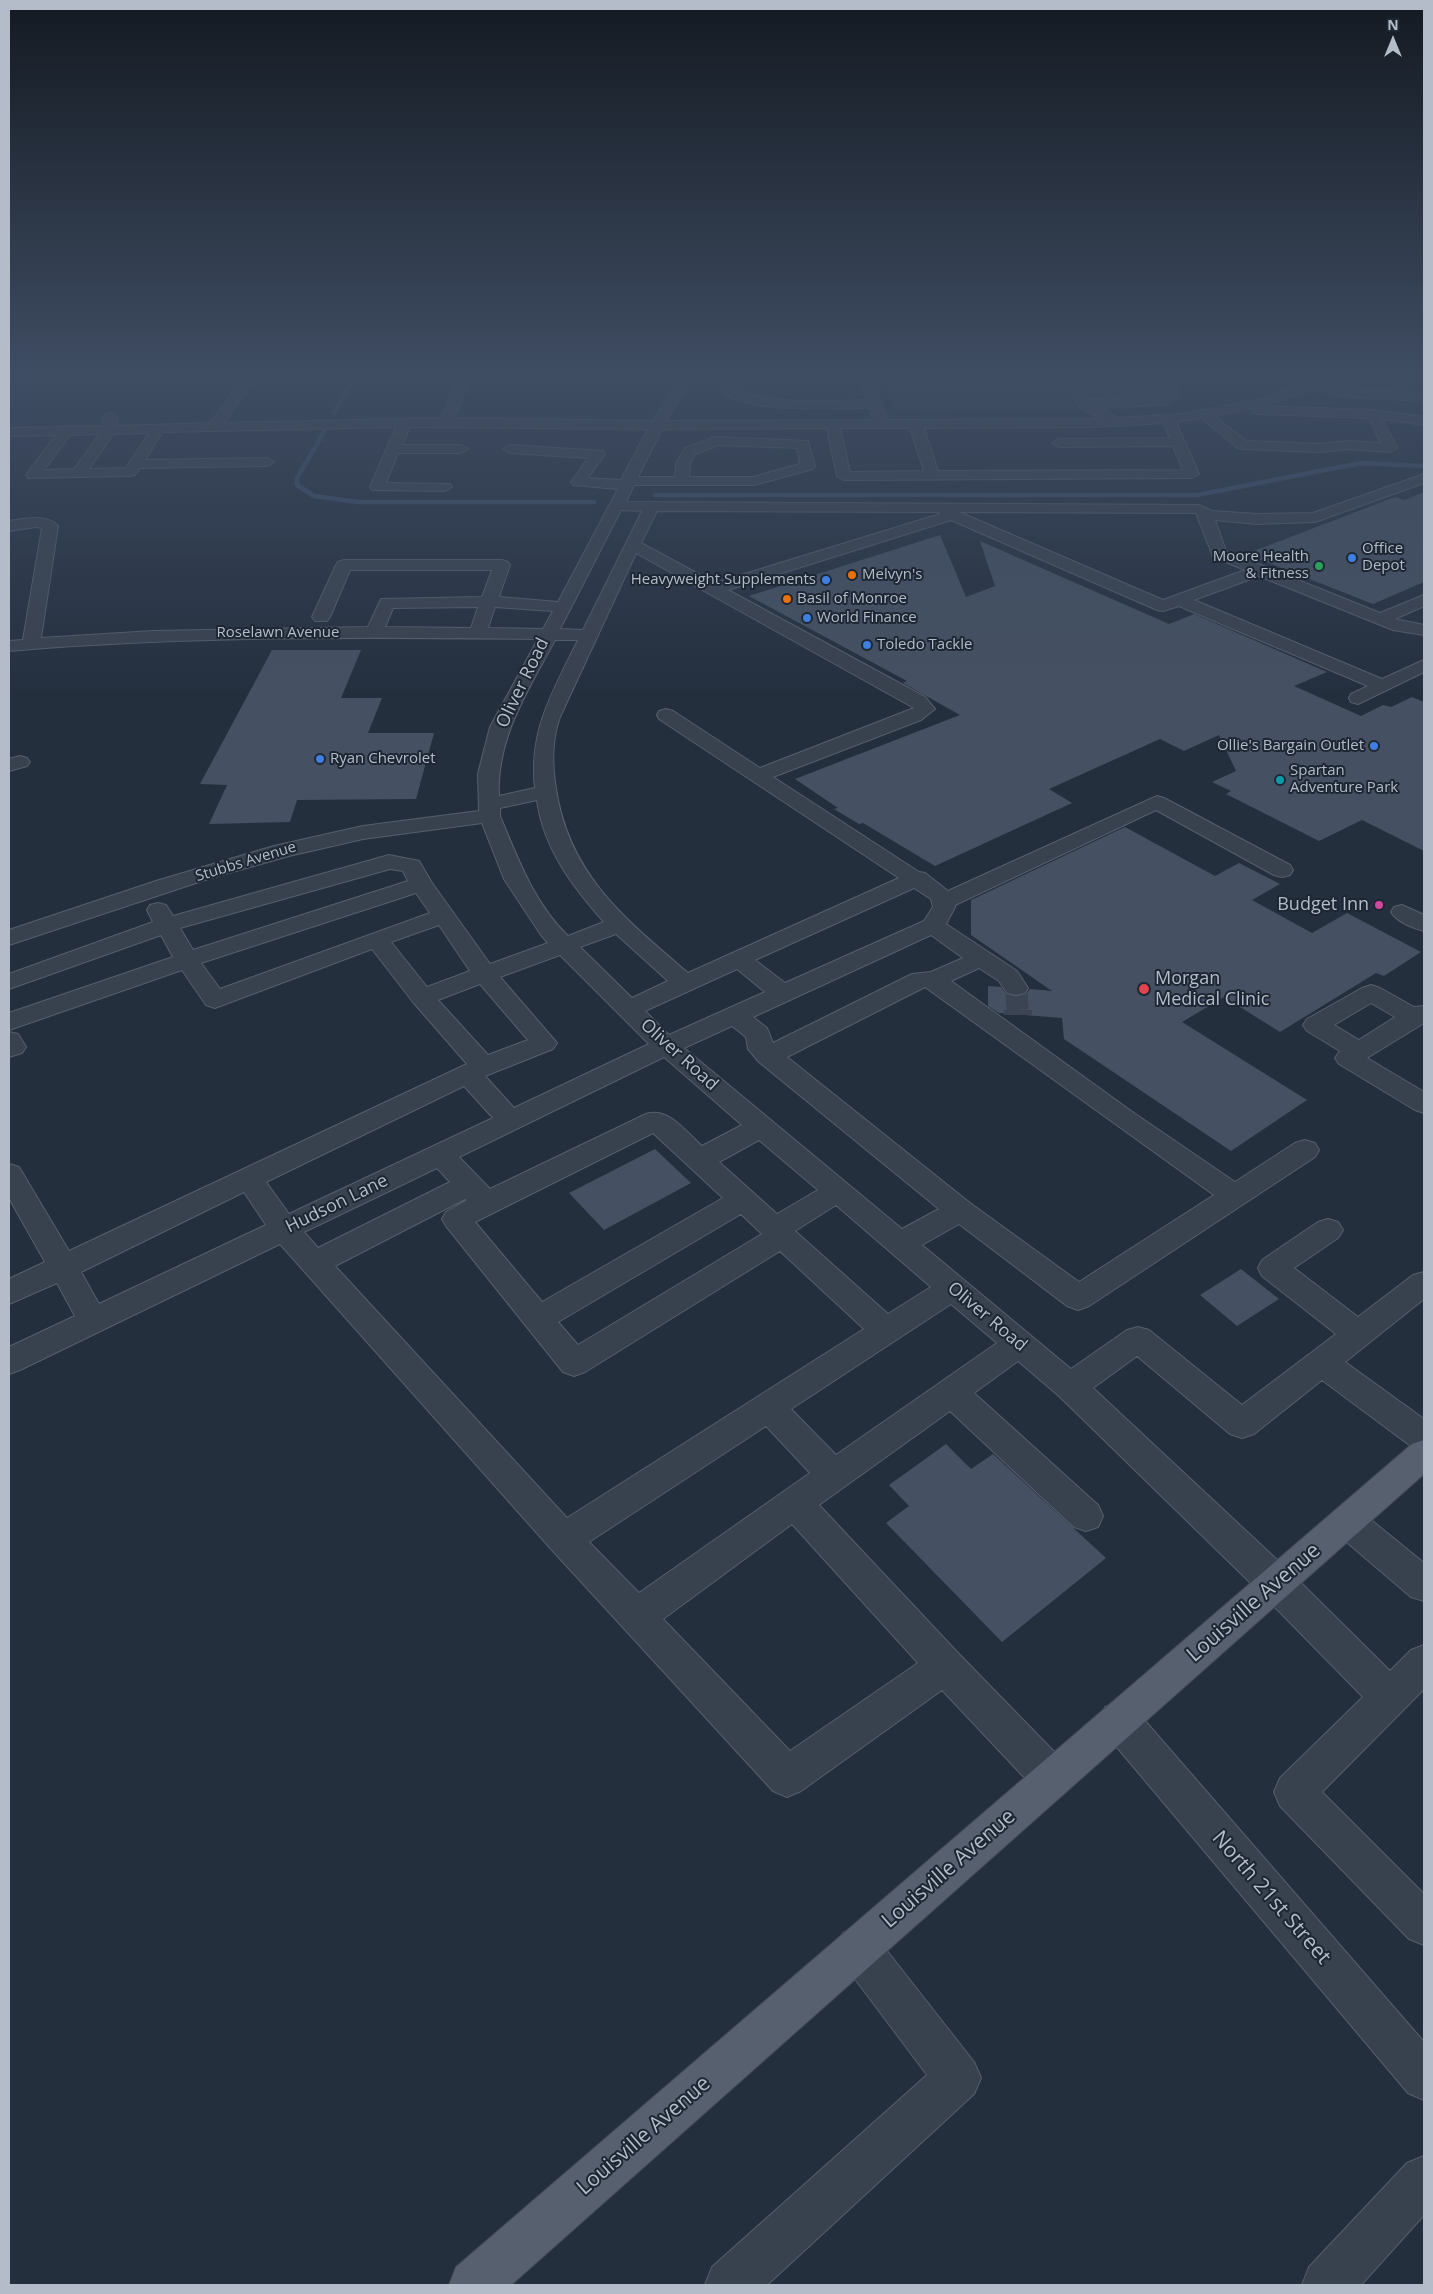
<!DOCTYPE html>
<style>
body{margin:0}
#map{position:relative;width:1433px;height:2294px;overflow:hidden;background:#242f3e;font-family:"Open Sans",sans-serif}
canvas{display:block}
.frame{position:absolute;inset:0;border:10px solid #b4bcc9;pointer-events:none}
.north{position:absolute;left:1368px;top:15px;width:50px;height:50px;-webkit-text-stroke:4px #1d2633;paint-order:stroke;rotate:0deg;font-size:14px;font-weight:700;line-height:20px;text-align:center;color:#b4bcc9}
.north::after{content:'';display:block;margin:auto;width:18px;height:22px;background:#b4bcc9;clip-path:polygon(50% 0,100% 100%,50% 72%,0 100%)}
</style>
<div id="map">
<canvas width="1433" height="2294"></canvas>
<div class="frame"></div>
<div class="north">N</div>
</div>
<script>
const g = document.querySelector('canvas').getContext('2d');
g.lineJoin = 'round';
function fillPath(path, color) { g.fillStyle = color; g.fill(path, 'evenodd'); }
function stroke(path, color, width, dash) { g.strokeStyle = color; g.lineWidth = width; g.lineCap = dash ? 'butt' : 'round'; g.setLineDash(dash || []); g.stroke(path); }
function drawText(font, color, halo, rows, align = 'center') {
  g.font = font + ' "Open Sans",sans-serif'; g.lineWidth = 4; g.setLineDash([]); g.textBaseline = 'middle'; g.strokeStyle = halo; g.fillStyle = color; for (const [text, x, y, turn = 0] of rows) {
    g.save(); g.translate(x, y); g.rotate((+turn || 0) * Math.PI / 180); g.textAlign = isNaN(turn) ? turn : align; if (halo) g.strokeText(text, 0, 0); g.fillText(text, 0, 0); g.restore();
  }
}
const green = new Path2D(`
 M882,376H1175L1182,396L1169,403L1123,410L925,413L907,412L894,408Z`);
const stream = new Path2D(`
 M334,413L355,376
 M324,432L297,478V485L314,496L358,502H594
 M655,495H1197L1361,463L1424,466`);
const building = new Path2D(`
 M1424,492V582L1373,604L1246,554L1395,497L1405,500Z
 M940,535L966,597L995,586L980,541L1169,624L1194,614L1327,672L1294,686L1361,716L1383,705L1391,707L1412,697L1424,702V851L1362,820L1319,841L1226,794L1231,791L1212,782L1236,771L1219,735L1184,751L1160,739L1049,789L1072,803L935,866L863,823L859,824L834,809L838,808L795,779L960,715L903,683L907,681L749,596Z
 M272,650H361L341,698H382L368,733H434L416,799L297,800L290,822L209,824L227,785L200,784Z
 M1125,827L1215,876L1239,863L1280,884L1252,900L1312,933L1347,913L1421,952L1384,976L1376,973L1280,1032L1224,997L1182,1022L1307,1100L1231,1151L1064,1039L1062,1018L999,1013L988,1006V986L1001,987L1007,995L1016,997L1025,995L1030,989L1052,991L971,935V900Z
 M655,1149L691,1183L604,1230L569,1193Z
 M1241,1269L1279,1299L1237,1326L1200,1295Z
 M946,1444L971,1469L993,1454L1106,1558L1002,1642L886,1523L909,1506L889,1485Z`);
const minorTunnelFar2 = new Path2D(`
 M736,382L746,378
 M1153,387L1159,393`);
const minorTunnelFar1 = new Path2D(`
 M1016,988L1018,1012`);
const minorTunnel = new Path2D(`
 M1018,1010V1015`);
const minor = new Path2D(`
 M245,376H257L224,423L441,418L460,376H472L454,418L653,421L680,376H692L666,421L873,420L870,408C839,408 741,414 721,390L725,383H733L734,388C776,406 823,401 867,400L860,376H872L887,420L1100,419L1080,407L1065,381L1071,377L1165,376L1181,396L1166,405L1100,407L1117,418L1183,414L1261,399L1310,381L1317,376H1332L1323,384L1350,389L1424,393V401L1350,397L1312,389L1262,406L1373,410L1424,417V425L1382,419L1397,448L1390,452L1348,449L1320,452L1243,449L1238,448L1201,418L1176,422L1199,474L1192,478L844,480L837,476L827,428L662,429L638,477H675L676,464L685,448L716,437L808,441L815,466L813,469L754,485H634L626,502L1199,505L1212,511L1257,514L1313,513L1424,474V483L1315,522L1257,524L1215,520L1226,551L1380,613L1424,595V606L1395,619L1424,625V635L1393,630L1259,576L1194,600L1382,679L1424,660V672L1358,704L1351,702L1349,698L1351,694L1368,686L1179,606L1163,611L1157,610L951,520L728,590L925,697L935,709L921,720L773,777L919,872L925,873L948,891L1157,796L1164,798L1290,865L1293,870L1290,875L1282,877L1274,875L1156,810L955,905V907L946,924L1017,971L1028,988L1025,993L1016,995L1007,993L999,981L979,968L951,981L1131,1111L1235,1182L1295,1143L1305,1140L1315,1143L1319,1150L1315,1157L1089,1306L1078,1310L1067,1306L959,1224L922,1245L1071,1369L1127,1330L1138,1327L1149,1330L1242,1405L1336,1334L1262,1276L1258,1268L1262,1260L1318,1222L1328,1219L1338,1222L1343,1230L1338,1238L1294,1268L1358,1317L1413,1275L1424,1272V1299L1345,1362L1424,1419V1451L1412,1447L1322,1380L1254,1434L1242,1438L1230,1434L1137,1356L1093,1388L1289,1571L1390,1671L1411,1650L1424,1645V1689L1322,1792L1424,1894V1945L1409,1939L1280,1806L1274,1792L1280,1778L1363,1697L1263,1595L1059,1396L1018,1361L974,1393L1098,1505L1103,1516L1098,1527L1086,1531L1074,1527L950,1411L819,1505L958,1653L1066,1764L1072,1778L1066,1792L1052,1798L1038,1792L942,1690L801,1791L787,1797L773,1791L552,1550L280,1244L20,1370L9,1374V1347L75,1316L57,1283L9,1304V1279L45,1262L9,1198V1164L19,1167L69,1251L467,1064L413,1002L372,949L215,1008L206,1005L182,970L9,1030V1013L173,957L161,935L9,989V974L153,922L147,910L150,905L158,903L166,905L173,916L389,855L419,861L432,883L490,964L548,943L541,935L504,879L482,823L363,839L289,856L211,878L9,945V930L156,881L274,846L363,826L479,811L478,774L490,727L538,639C361,637 185,636 9,651V641L23,640L42,528L36,527L9,531V521C23,519 47,513 58,526L41,638L153,631L368,627L381,599L482,597L492,570H350L330,617L327,621H315L312,617L336,565L338,562L344,560H502L508,562L510,565L499,597L558,602L618,489L573,485L571,482L588,458L510,453L503,449L510,445L603,451L605,454L588,478L621,480L648,429L410,427L402,445H461L468,449L461,453H398L386,483L450,484L452,487L445,491L372,490L370,487L396,427L162,432L145,460L267,458L274,462L267,466L140,468L135,475L130,476L28,478L26,475L56,435L9,436V428L103,426L102,420L106,414L111,413L118,417L116,426L210,423ZM1158,383L1168,395L1163,397L1089,400L1079,385ZM1254,408L1253,410L1254,413L1259,414L1369,418L1381,443L1348,441L1320,444L1246,441L1214,416ZM1163,423L1170,438L1059,439L1052,443L1059,447L1173,446L1183,470L938,471L924,428L1095,427ZM840,428H910L924,471L850,472ZM149,433L126,468L89,469L113,434ZM100,434L74,469L44,470L70,435ZM718,445L797,448L800,464L753,477H689L690,464L695,454ZM621,510L642,511L583,630L560,629ZM657,511L939,512L940,514L715,583L641,543ZM959,512L1196,513L1213,557L1245,570L1163,600ZM636,553L914,708L760,768L673,711L666,709L659,711L657,715L659,719L899,878L688,973C625,919 569,875 556,789C552,765 552,739 560,717ZM478,607L471,628L385,627L393,608ZM495,607L553,611L543,629L488,628ZM555,640H578C554,689 528,731 535,788L499,796C496,738 529,689 555,640ZM537,800C543,848 573,887 604,922L568,936C534,903 518,859 500,816V808ZM390,869L403,871L408,881L193,950L180,928ZM914,888L931,899L933,907L924,921L785,983L755,960ZM416,893L430,913L220,989L201,963ZM439,925L470,971L427,987L391,942ZM616,934L668,981L632,998L580,947ZM931,935L963,958L931,972L912,974L773,1043L767,1028L753,1017ZM560,955L649,1044L514,1108L485,1076L553,1049L557,1043L500,977ZM737,969L765,992L669,1035L645,1011ZM480,984L528,1040L488,1055L438,1000ZM925,987L1214,1195L1079,1282L970,1203L787,1057ZM732,1026L746,1037L748,1049L759,1062L939,1209L902,1229L684,1048ZM664,1057L742,1125L702,1146C686,1132 669,1107 646,1114L490,1189L459,1157ZM464,1086L493,1118L289,1214L266,1182ZM653,1133L723,1198L542,1302L475,1222ZM759,1140L818,1190L777,1214L719,1162ZM437,1168L450,1182L318,1248L304,1232ZM244,1192L266,1225L99,1304L81,1272ZM465,1199L467,1200L446,1212L442,1219L446,1226L563,1372L574,1376L585,1372L780,1251L864,1329L567,1518L335,1266ZM836,1205L931,1287L888,1314L795,1231ZM741,1214L762,1234L578,1345L558,1322ZM951,1304L997,1343L836,1455L791,1409ZM766,1426L810,1473L639,1593L589,1542ZM792,1524L918,1663L790,1751L663,1619Z
 M20,756L27,758L30,762L27,766L9,771V759Z
 M1402,905L1424,915V931C1413,928 1397,922 1391,912L1394,907Z
 M1371,985L1380,988L1414,1007L1424,1006V1023L1367,1058L1424,1092V1113L1415,1110L1339,1064L1335,1058L1340,1051L1307,1031L1303,1025L1307,1019L1362,988ZM1371,1003L1395,1017L1359,1040L1334,1025Z
 M9,1032L18,1034L26,1047L22,1053L9,1057Z
 M1348,1507L1360,1511L1424,1563V1601L1411,1597L1336,1533L1331,1522L1336,1511Z
 M1119,1701L1133,1707L1424,2042V2100L1408,2093L1105,1733L1100,1720L1105,1707Z
 M858,1926L873,1933L974,2062L981,2078L974,2094L767,2285H705L712,2267L927,2075L843,1963L836,1948L843,1933Z
 M1424,2156V2215L1361,2285H1302L1309,2267L1407,2163Z`);
const major = new Path2D(`
 M1424,1440V1474L511,2285H449L456,2267L1412,1444Z`);
const markers = [
 [1352,558,5,"#3f7fe0"],
 [1319,566,5,"#2e9e5b"],
 [852,575,5,"#e8710a"],
 [826,580,5,"#3f7fe0"],
 [787,599,5,"#e8710a"],
 [807,618,5,"#3f7fe0"],
 [867,645,5,"#3f7fe0"],
 [1374,746,5,"#3f7fe0"],
 [320,759,5,"#3f7fe0"],
 [1280,780,5,"#0f9aa8"],
 [1379,905,5,"#d1479c"],
 [1144,989,6,"#e0444e"]
];
const farPoinames = [
 ["Office",1362,549],
 ["Depot",1362,566],
 ["Moore Health",1309,557,"right"],
 ["& Fitness",1309,574,"right"],
 ["Melvyn's",862,575],
 ["Heavyweight Supplements",816,580,"right"],
 ["Basil of Monroe",797,599],
 ["World Finance",817,618],
 ["Toledo Tackle",877,645],
 ["Ollie's Bargain Outlet",1364,746,"right"],
 ["Ryan Chevrolet",330,759],
 ["Spartan",1290,771],
 ["Adventure Park",1290,788]
];
const farStreetnames = [
 ["Roselawn Avenue",278,633],
 ["Stubbs Avenue",246,862,-17]
];
const streetNames = [
 ["Oliver Road",523,683,-64],
 ["Oliver Road",679,1055,42],
 ["Hudson Lane",337,1204,-26],
 ["Oliver Road",987,1317,40]
];
const poiNames = [
 ["Budget Inn",1369,905],
 ["Morgan",1155,979,"left"],
 ["Medical Clinic",1155,1000,"left"]
];
const nearStreetnames = [
 ["Louisville Avenue",1254,1603,-41],
 ["Louisville Avenue",949,1869,-41],
 ["North 21st Street",1271,1898,49],
 ["Louisville Avenue",644,2136,-41]
];
fillPath(green, '#263c3f');
stroke(stream, '#394c67', 4.5);
fillPath(building, '#455162');
stroke(minorTunnelFar2, '#3a4453', 14, [14, 7]);
stroke(minorTunnelFar1, '#3a4453', 22, [22, 11]);
stroke(minorTunnel, '#3a4453', 28, [28, 14]);
stroke(minor, '#565f6c', 2);
stroke(major, '#414a57', 2);
fillPath(minor, '#38414e');
fillPath(major, '#56606e');
const sky = g.createLinearGradient(0, 0, 0, 697);
sky.addColorStop(0, '#141a22');
sky.addColorStop(0.54, '#3f4d63');
sky.addColorStop(1, '#3f4d6300');
g.fillStyle = sky;
g.fillRect(0, 0, 1433, 697);
for (const [x, y, r, color] of markers) { const dot = new Path2D(); dot.arc(x, y, r, 0, 2 * Math.PI); g.fillStyle = color; g.fill(dot); stroke(dot, '#1d2633', 2); }
drawText('15px', '#b4bcc9', '#1d2633', farPoinames, 'left');
drawText('15px', '#b4bcc9', '#1d2633', farStreetnames);
drawText('18px', '#b4bcc9', '#1d2633', streetNames);
drawText('18px', '#b4bcc9', '#1d2633', poiNames, 'right');
drawText('21px', '#b4bcc9', '#1d2633', nearStreetnames);
</script>
